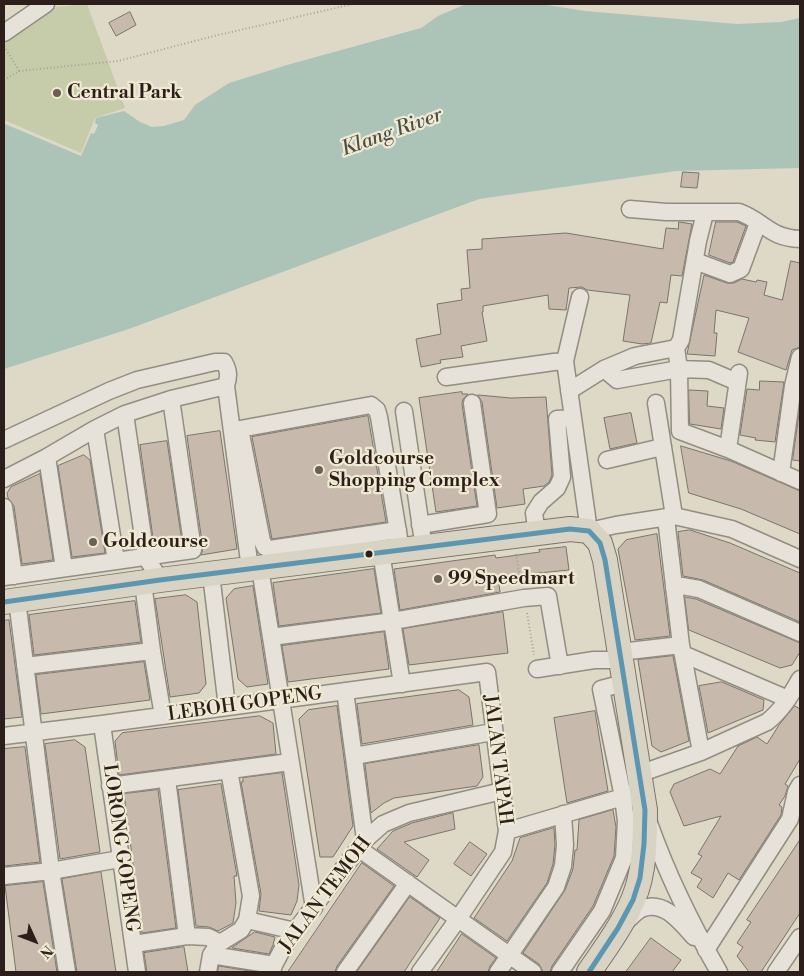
<!DOCTYPE html>
<style>
body{margin:0}
#map{position:relative;width:804px;height:976px;overflow:hidden;background:#ded8c6;font-family:"Libre Bodoni",serif}
canvas{display:block}
.frame{position:absolute;inset:0;border:5px solid #2c1f1b;pointer-events:none}
.north{position:absolute;left:10px;top:916px;width:50px;height:50px;-webkit-text-stroke:4px #f0ead3;paint-order:stroke;rotate:133deg;font-size:14px;font-weight:700;line-height:20px;text-align:center;color:#2c1f1b}
.north::after{content:'';display:block;margin:auto;width:18px;height:22px;background:#2c1f1b;clip-path:polygon(50% 0,100% 100%,50% 72%,0 100%)}
</style>
<div id="map">
<canvas width="804" height="976"></canvas>
<div class="frame"></div>
<div class="north">N</div>
</div>
<script>
const g = document.querySelector('canvas').getContext('2d');
g.lineJoin = 'round';
function fillPath(path, color) { g.fillStyle = color; g.fill(path, 'evenodd'); }
function stroke(path, color, width, dash) { g.strokeStyle = color; g.lineWidth = width; g.lineCap = dash ? 'butt' : 'round'; g.setLineDash(dash || []); g.stroke(path); }
function drawText(font, color, halo, rows, align = 'center') {
  g.font = font + ' "Libre Bodoni",serif'; g.lineWidth = 4.5; g.setLineDash([]); g.textBaseline = 'middle'; g.strokeStyle = halo; g.fillStyle = color; for (const [text, x, y, turn = 0] of rows) {
    g.save(); g.translate(x, y); g.rotate((+turn || 0) * Math.PI / 180); g.textAlign = isNaN(turn) ? turn : align; if (halo) g.strokeText(text, 0, 0); g.fillText(text, 0, 0); g.restore();
  }
}
const green = new Path2D(`
 M87,4L125,108L95,118L81,153L4,120V41L56,7Z`);
const water = new Path2D(`
 M466,4H540L585,11L737,24L781,22L800,18V168L676,171L479,199L129,329L4,369V125L5,124L81,156L91,133L94,134L98,125L95,123L96,118L124,111L140,122L152,127L164,126L184,120L195,105L229,83L287,65L421,28L438,16Z`);
const building = new Path2D(`
 M130,12L136,25L116,36L109,23Z
 M683,172L699,173L697,188L681,187Z
 M679,222L692,224L682,276L671,275L667,303L660,302L651,343L642,344L623,341L630,295L587,290L582,287L569,288L566,310L549,309L548,295L483,306V312H482L487,341L461,346L463,357L440,360L441,363L421,367L416,339L441,334L437,304L462,300L461,289L470,288L467,250L482,249V239L566,233L663,249L666,228L678,229Z
 M716,222H737L746,226L733,262L730,263L709,255Z
 M791,261L800,263V347L792,350L786,370L738,352L749,318L716,310L714,333H717L715,356L687,354L704,275L727,283H734L742,279L756,282L757,280L767,282L764,295L782,300Z
 M760,381L784,382L775,442L755,440L756,438L740,435L747,389L759,390Z
 M689,390L708,391L707,406L724,408L721,429L690,424Z
 M462,392V394H468L463,399L462,404L477,506L436,512L419,398Z
 M478,395L511,398L546,397L552,475L549,482L544,486L523,489L525,504L497,508L482,402Z
 M800,407V461L793,460Z
 M631,413L637,443L610,449L604,418Z
 M368,416L386,522L272,539L252,437Z
 M220,431L237,549L201,555L203,549L187,436Z
 M167,441L182,542L154,545L140,445Z
 M681,446L731,461L800,491V534L741,509L689,493Z
 M84,455L90,460L105,553L72,557L58,466Z
 M40,474L53,560L22,564L14,506L8,498L7,493L11,487Z
 M690,530L730,543L800,573V622L703,580L683,576L678,532Z
 M657,534L670,636L635,640L618,549L626,540Z
 M566,547L569,570L498,577L500,592L400,610L394,569L495,555L496,558L540,552L539,550Z
 M374,569L381,613L279,626L273,583Z
 M253,586L268,684L247,687L238,679L226,598L234,589Z
 M186,595L197,602L206,684L199,693L170,697L155,599Z
 M685,597L696,599L800,643V652L792,665L780,668L689,630Z
 M135,601L141,642L34,655L29,615Z
 M503,612L508,653L409,665L403,629Z
 M9,620L22,717L4,719V621Z
 M384,632L389,669L288,682L282,646Z
 M673,656L689,741L661,752L652,746L638,660Z
 M144,662L150,700L41,714L36,675Z
 M722,682L764,700L763,710L708,733L699,686Z
 M459,690L469,697L473,725L362,744L357,704Z
 M337,706L353,826L333,857H320L299,719L308,710Z
 M795,706L800,709V759L785,784L788,786L785,796L779,805L782,807L781,815L739,880L728,873L713,898L697,887L702,879L691,873L702,856L698,854L721,816L684,826L670,792L674,784L710,769L720,774L738,746L757,737L767,744L779,725Z
 M595,711L608,791L567,803L554,718Z
 M260,716L273,723L276,754L119,775L115,741L122,733Z
 M75,740L85,747L100,852L60,859L45,744Z
 M479,745L483,777L477,786L394,798L384,803L371,813L365,764Z
 M25,747L40,862L4,866V749Z
 M282,773L299,885L297,901L291,915L259,911L261,894L241,782H243V778Z
 M221,784L237,876H234L236,903L233,923L218,931L209,927L196,926L178,790Z
 M158,790L176,928L142,933L124,794Z
 M613,810L616,827L614,856L593,906L552,966L550,972H543L539,964L523,953L565,890L573,869L575,850H577L579,820Z
 M453,813L455,829L404,842L429,860L417,877L377,849L393,831L412,823Z
 M554,828L555,845L553,864L547,883L507,941L474,918L512,861L520,838Z
 M800,840V913L761,972H749L737,956L743,947L737,943L751,922L747,920Z
 M470,842L487,854L471,876L454,864Z
 M362,863L394,886L337,966L335,972H288Z
 M101,872L116,972H77L62,879Z
 M43,882L57,972H16L5,886Z
 M410,897L440,918L404,972H357Z
 M255,932L275,937L273,945L269,954L232,948Z
 M462,934L496,958L490,966L488,972H437Z
 M651,938L681,960L672,972H626Z
 M184,947L188,972H147L144,953Z
 M219,966L256,972H218Z`);
const path = new Path2D(`
 M19,71L118,61L210,37L353,4
 M4,80L19,71L4,46
 M516,554L521,583
 M527,613L534,655`);
const minor = new Path2D(`
 M4,33L46,4
 M630,209L666,212H739C764,221 769,238 800,239
 M695,261L730,274L741,269L758,223
 M580,297L565,361L589,531L616,525L674,516L732,529L800,559
 M676,348L679,369L680,431L728,449L800,481
 M604,369L617,380L679,369L709,370L737,382
 M446,377L554,362L565,361
 M569,391L604,369L635,356L676,348L681,340L698,241L705,213
 M656,403L674,516
 M404,411L422,535
 M125,414L146,557L160,580
 M95,429L116,561
 M4,440L109,391L137,380L215,362H224C229,371 229,376 226,386
 M728,449L739,373
 M47,457L64,568
 M607,460L662,447
 M781,473L793,386L800,357
 M4,479L47,457L95,429L125,414L171,399L226,386L250,569
 M4,507L14,576
 M666,518L681,645L701,752
 M420,525L488,514L472,403
 M537,533L534,513L541,502L557,488L562,477L557,419L572,418
 M265,547L262,541L240,429L371,405L377,410L379,417L401,550
 M265,547L270,549L398,530
 M381,552L402,684
 M260,568L314,908
 M211,574L227,707
 M4,577L193,550L171,399
 M143,583L152,651L163,716
 M674,588L682,586L699,589L800,633
 M17,600L51,871L67,972
 M271,637L393,621L524,598L548,596L560,666
 M620,652L681,645
 M683,654L788,699
 M25,666L152,651
 M537,669L594,660H621
 M345,691L365,840
 M102,724L137,972
 M4,736L102,724L487,672L507,831L503,852L458,919L420,972
 M354,756L493,732
 M639,774L701,752L767,722C782,710 791,695 800,679
 M167,779L187,936L208,937L220,943
 M110,786L290,762
 M649,823C667,874 692,925 719,972
 M507,831L633,794
 M358,848L533,972
 M4,876L51,871L120,859
 M247,920L295,931
 M625,922C631,918 635,912 641,909C664,899 681,923 694,937
 M134,944L187,936
 M706,950L790,819L796,792L800,785
 M211,955L274,965
 M208,972L211,955L215,949L220,943L241,930L247,920L251,896L229,770
 M272,972L274,965L282,950L295,931L365,840L383,824L409,813L502,791
 M345,972L408,883
 M498,972L556,887L563,866L565,845L563,814
 M560,972L602,911L624,858L626,821L623,797L601,689L624,683
 M776,972L800,937`);
const highway = new Path2D(`
 M4,602L160,580L570,529L589,531L600,543L605,560L645,810C645,840 645,872 633,900C622,926 605,949 589,972`);
const bus1 = new Path2D(`
 M4,602L160,580L570,529L589,531L600,543L605,560L645,810L644,844L640,878L633,900L618,928L589,972`);
const markers = [
 [57,93,5,"#6a6057"],
 [319,470,5,"#6a6057"],
 [93,542,5,"#6a6057"],
 [369,554,4.5,"#2c1f1b"],
 [438,579,5,"#6a6057"]
];
const poiNames = [
 ["Central Park",67,93],
 ["Goldcourse",329,459],
 ["Shopping Complex",329,481],
 ["Goldcourse",103,542],
 ["99 Speedmart",448,579]
];
const streetNames = [
 ["LEBOH GOPENG",245,705,-8],
 ["JALAN TAPAH",497,760,83],
 ["LORONG GOPENG",120,848,82],
 ["JALAN TEMOH",326,895,-53]
];
const waterNames = [
 ["Klang River",392,133,-20]
];
fillPath(green, '#c6ccaa');
fillPath(water, '#acc4b7');
fillPath(building, '#c7baac');
stroke(building, '#79746b', 1);
stroke(minor, '#928d82', 19);
stroke(highway, '#79746b', 26);
stroke(path, '#a4a199', 2, [1, 2.5]);
stroke(minor, '#e6e2d9', 16);
stroke(highway, '#d9d3c4', 24);
stroke(bus1, '#5c97b2', 5);
for (const [x, y, r, color] of markers) { const dot = new Path2D(); dot.arc(x, y, r, 0, 2 * Math.PI); g.fillStyle = color; g.fill(dot); stroke(dot, '#f0ead3', 2); }
drawText('bold 19px', '#2c1f1b', '#f0ead3', poiNames, 'left');
drawText('19px', '#2c1f1b', '#f0ead3', streetNames);
drawText('italic 20px', '#4c4e48', '#f0ead3', waterNames);
</script>
